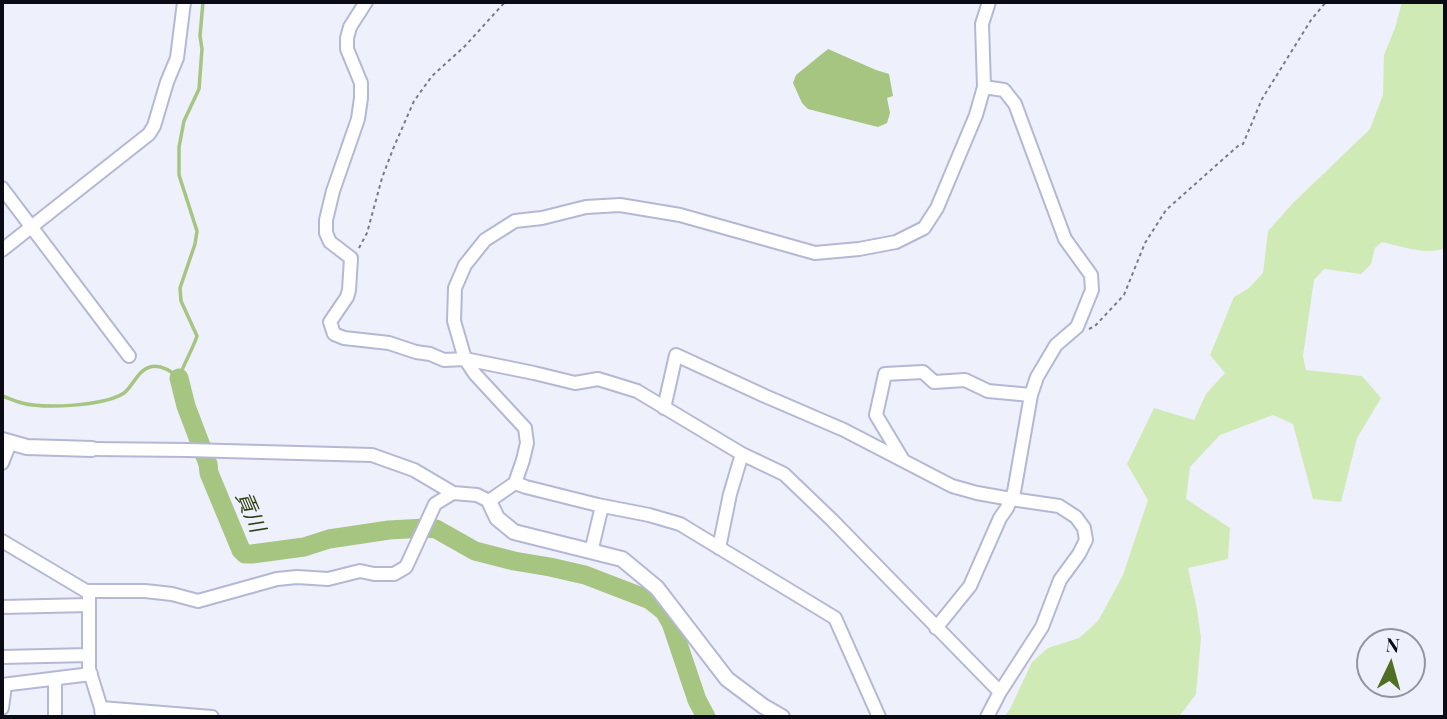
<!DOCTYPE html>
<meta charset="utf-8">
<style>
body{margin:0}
#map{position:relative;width:1447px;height:719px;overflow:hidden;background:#eef0fc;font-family:"Playfair Display",serif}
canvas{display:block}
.frame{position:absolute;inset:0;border:4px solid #0a0b14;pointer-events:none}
.north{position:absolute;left:1356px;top:628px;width:70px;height:70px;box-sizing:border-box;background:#eef0fc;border:2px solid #93949f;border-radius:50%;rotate:5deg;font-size:19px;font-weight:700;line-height:28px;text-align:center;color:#0a0b14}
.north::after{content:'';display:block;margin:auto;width:24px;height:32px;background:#506f24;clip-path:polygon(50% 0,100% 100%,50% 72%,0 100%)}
</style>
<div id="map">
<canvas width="1447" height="719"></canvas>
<div class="frame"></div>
<div class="north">N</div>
</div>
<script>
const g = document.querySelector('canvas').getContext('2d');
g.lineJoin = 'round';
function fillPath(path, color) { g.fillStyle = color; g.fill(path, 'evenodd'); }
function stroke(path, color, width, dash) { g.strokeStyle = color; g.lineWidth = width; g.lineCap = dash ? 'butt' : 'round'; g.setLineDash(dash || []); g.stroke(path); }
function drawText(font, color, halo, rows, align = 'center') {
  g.font = font + ' "Playfair Display","Noto Sans JP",serif'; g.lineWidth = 5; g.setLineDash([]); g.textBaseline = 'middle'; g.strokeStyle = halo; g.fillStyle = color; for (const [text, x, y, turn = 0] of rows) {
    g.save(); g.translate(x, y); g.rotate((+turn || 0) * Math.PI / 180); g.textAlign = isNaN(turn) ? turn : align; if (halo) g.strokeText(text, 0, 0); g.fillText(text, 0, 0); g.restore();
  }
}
const green = new Path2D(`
 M1402,2H1445V248C1427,256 1401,246 1382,242L1375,248L1371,264L1361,274L1324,269L1314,280L1303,356L1306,370L1362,376L1381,398L1357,438L1341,502L1313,499L1293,424L1273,415L1220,435L1190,467L1186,499L1230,528L1228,559L1188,568L1197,609L1201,638L1196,694L1179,717H1004L1010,709L1032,662L1048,648L1079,638L1098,621L1123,575L1148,500L1127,464L1154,408L1194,420L1206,394L1225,373L1210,355L1234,297L1249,288L1263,273L1268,231L1293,203L1370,129L1383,95L1384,55L1395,28Z`);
const water = new Path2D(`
 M828,49L876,70L889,74L893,96L887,98L890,113L887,123L878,127L866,124L808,109L802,103L793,83L796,75Z`);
const stream = new Path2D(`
 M2,396C8,398 15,401 22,403C45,409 104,406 124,393C133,386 138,370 150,367C161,364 171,371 179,378C184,363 192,351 197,336L181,301L180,288L195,244L197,231L179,175V147L184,121L199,89L202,49L200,36L203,2`);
const river = new Path2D(`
 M179,378L186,406L208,464L209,473L241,550L245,554H252L304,547L329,539L389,530L425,528L436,529L475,551L514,561L550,567L585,575L650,600L664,611L671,623L697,700L706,717`);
const path = new Path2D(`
 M359,248L367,233L382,178L393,149L414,101L432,76L465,46L505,2
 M1089,329L1095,326L1124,295L1145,243L1166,210L1239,145L1243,144L1262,99L1311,20L1326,2`);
const minor = new Path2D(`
 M366,2L350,27L347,38V49L361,83V98L358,119L333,191L326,220V233L330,242L351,258L349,290L347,297L330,322L334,334L344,338L389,343L416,352L430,354L444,360L465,359L534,373L575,383L598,379L637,391L742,454L784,474L832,520L1000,692
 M2,188L129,356
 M2,250L149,134L154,126L167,82L177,58L184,2
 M664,408L676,355L765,396L844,430L952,486L977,493L1011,499L1059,506L1076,517L1084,528L1086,540L1079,554L1060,580L1042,627L1000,692L987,717
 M92,449L188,450L372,455L414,470L453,493L477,495L489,501L515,483L523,460L527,443L525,428L475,374L465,359L454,321L455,288L465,265L485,240L515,221L542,218L586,207L620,205L680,215L815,253L859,249L896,242L924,228L937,208L976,115L984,87L982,24L989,2
 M903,460L876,415L885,374L923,372L934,382L965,380L988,391L1031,395
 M2,463L10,443
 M515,483L526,487L598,505L649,515L680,524L835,618L879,717
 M2,541L86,591H145L172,594L198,601L277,579L297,577L328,579L360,571L374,574H394L406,567L435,504L453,493
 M719,548L730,494L742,454
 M591,552L602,506
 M89,591V669L101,708L102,717
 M2,607L89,605
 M936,628L970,586L1000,518L1007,508L1014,492L1031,395L1037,377L1056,345L1077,327L1092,290L1091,275L1065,239L1015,104L1004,90L984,87
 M2,657L89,655
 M2,685L91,674
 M2,708L5,685
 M101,708L212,717
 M55,717V679`);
const tertiary = new Path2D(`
 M2,440L27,447L92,449
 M489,501L497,518L514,532L622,559L657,588L727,679L763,706L782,717`);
const waterNames = [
 ["貢川",250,512,67]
];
fillPath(green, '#d0eab6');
fillPath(water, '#a5c581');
stroke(stream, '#a5c581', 3.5);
stroke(river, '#a5c581', 19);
stroke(minor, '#b4b8d4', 16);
stroke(tertiary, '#b4b8d4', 18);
stroke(path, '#797b85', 2, [3.5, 3.5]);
stroke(minor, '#fff', 12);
stroke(tertiary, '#fff', 14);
drawText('italic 21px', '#2b3f0e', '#eef0fc', waterNames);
</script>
